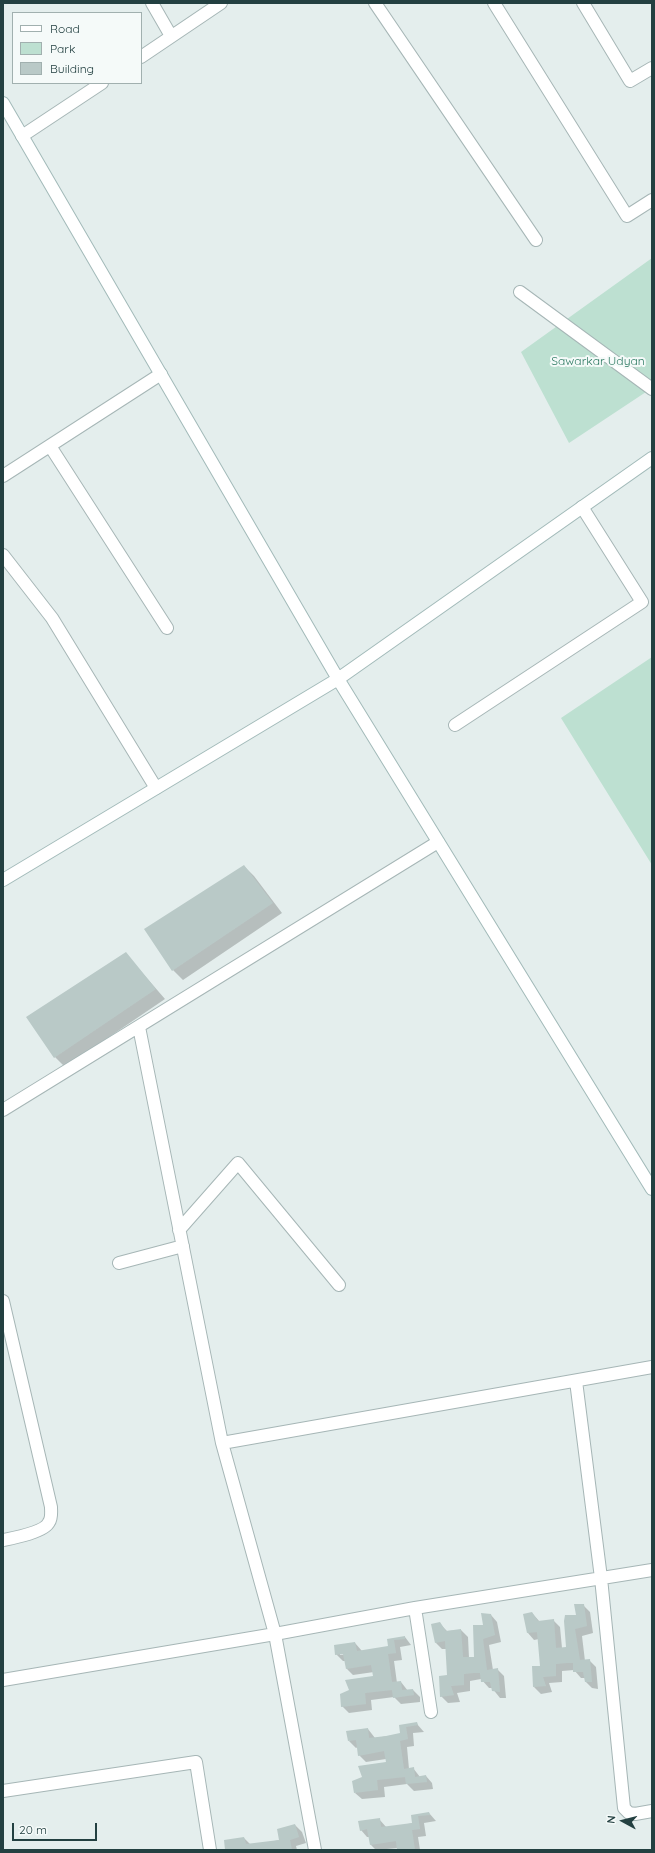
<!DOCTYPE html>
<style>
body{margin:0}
#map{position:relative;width:655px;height:1853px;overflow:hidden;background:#e4eeed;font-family:Quicksand,sans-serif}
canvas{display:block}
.frame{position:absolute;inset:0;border:4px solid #234041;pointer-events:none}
.legend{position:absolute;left:12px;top:12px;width:130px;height:72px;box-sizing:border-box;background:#f5faf9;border:1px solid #a1b0af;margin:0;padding:5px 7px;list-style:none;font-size:12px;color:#234041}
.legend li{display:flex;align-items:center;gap:8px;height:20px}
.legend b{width:20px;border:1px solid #a1b0af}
.north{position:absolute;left:603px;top:1801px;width:40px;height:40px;-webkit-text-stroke:3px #f5faf9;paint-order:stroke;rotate:277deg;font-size:11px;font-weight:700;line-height:16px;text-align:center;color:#234041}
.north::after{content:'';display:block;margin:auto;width:14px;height:18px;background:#234041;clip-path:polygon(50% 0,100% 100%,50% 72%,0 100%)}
.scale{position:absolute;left:12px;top:1823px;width:85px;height:18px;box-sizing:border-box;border:2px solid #234041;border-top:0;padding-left:5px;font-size:12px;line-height:14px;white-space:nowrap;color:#234041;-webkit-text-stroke:3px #f5faf9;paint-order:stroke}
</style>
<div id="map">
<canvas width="655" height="1853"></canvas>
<div class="frame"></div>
<ul class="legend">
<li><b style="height:5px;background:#fff"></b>Road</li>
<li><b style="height:11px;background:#bde0d1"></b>Park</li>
<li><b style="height:11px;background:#b9c9c7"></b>Building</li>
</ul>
<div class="north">N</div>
<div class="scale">20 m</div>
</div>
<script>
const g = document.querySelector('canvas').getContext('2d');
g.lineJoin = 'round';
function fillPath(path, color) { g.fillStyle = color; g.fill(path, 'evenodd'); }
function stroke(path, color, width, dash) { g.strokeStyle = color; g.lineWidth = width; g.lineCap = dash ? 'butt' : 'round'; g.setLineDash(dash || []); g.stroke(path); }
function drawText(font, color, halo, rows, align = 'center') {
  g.font = font + ' Quicksand,sans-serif'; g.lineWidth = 4; g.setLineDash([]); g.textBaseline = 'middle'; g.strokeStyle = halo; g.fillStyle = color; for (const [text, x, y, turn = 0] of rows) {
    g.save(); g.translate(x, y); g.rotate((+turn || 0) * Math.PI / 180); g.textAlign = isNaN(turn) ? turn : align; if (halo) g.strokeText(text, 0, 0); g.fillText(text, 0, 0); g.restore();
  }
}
const green = new Path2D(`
 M652,258V388L569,443L521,352Z
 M652,657V865L561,718Z`);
const shadow = new Path2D(`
 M244,866L254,876L282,913L183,980L173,970Z
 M126,954L165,999L65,1067L55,1057L28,1017Z
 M583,1605L590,1612L593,1633L582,1636L585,1661L589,1660L596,1667L598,1689L592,1688L585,1681V1678H581L574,1670L562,1671V1682L549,1683L552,1692L541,1694L534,1687L541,1667L539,1639L534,1640L528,1633L532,1613L540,1622L553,1620L560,1627L562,1648H567L577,1617Z
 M491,1615L497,1622L501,1642L489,1645L493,1670L497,1669L504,1676L506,1698H500L492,1688H489L481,1679L470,1681V1691L457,1693L460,1702L448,1703L441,1696L448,1676L447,1649H442L436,1643L439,1623L447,1631L461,1630L468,1637L469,1658L475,1657L484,1626Z
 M405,1637L411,1645L400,1647L402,1660L394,1661L397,1683L401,1682L408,1691L413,1690L420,1697V1702L401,1704L394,1697L371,1700L372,1710L349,1713L342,1706L375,1677L374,1672L353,1675L347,1669L345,1661H343L336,1654L355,1643L362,1651L389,1647L388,1640ZM340,1653L348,1654L340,1655Z
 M417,1724L424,1732L413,1733L414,1746L407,1747L409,1769L413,1768L420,1777L426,1776L432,1783L433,1789L414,1791L407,1784L384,1787L385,1797L362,1799L355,1793L387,1763L386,1759L366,1762L359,1755L358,1747L356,1748L349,1741L368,1729L375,1738L401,1734L400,1726Z
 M429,1813L436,1821L424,1823L426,1836L418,1837L420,1850H398V1848L376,1850L371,1845L370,1837H367L361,1830L379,1819L387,1828L413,1823L412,1816Z
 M295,1825L302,1832L306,1843L296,1846L297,1850H226L244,1838L251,1845L280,1840Z`);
const building = new Path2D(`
 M244,865L273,903L172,971L144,929Z
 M126,952L156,989L54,1058L26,1017Z
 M574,1604H584L587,1626L575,1629L580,1660L590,1659L592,1682H585L583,1672H573V1663H566L556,1664V1676L543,1677L546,1686L533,1687L532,1666H540L537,1632L527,1633L523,1614L532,1612L538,1621L554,1619L556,1648L566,1647L564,1621L565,1615H576Z
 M481,1613L491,1614L495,1635L483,1639L487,1670L498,1668L500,1692L492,1691L490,1682H481L480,1673H473L464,1674V1685L451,1686L454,1695L440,1697L439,1676L447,1675L445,1641L435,1643L431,1624L440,1622L446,1631L461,1629L463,1657H474L473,1625H483Z
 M405,1636V1639L394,1640L396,1653L388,1654L392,1682L401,1681L402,1690L413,1689L414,1695L393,1698L392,1690L365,1693L366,1704L341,1707L340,1694L349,1690L345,1680L373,1676L371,1665L346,1669L343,1654L335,1655L334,1645L355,1642L357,1651L388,1646L387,1639Z
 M417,1722L418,1725L406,1727L408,1739L400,1741L404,1769L414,1767L415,1777L426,1775L427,1782L406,1784L405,1777L377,1780L378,1790L354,1793L352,1781L362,1777L358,1766L386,1762L384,1751L358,1756L356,1740L348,1741L346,1731L368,1728L369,1738L386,1736L400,1733L399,1725Z
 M429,1812L430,1815L418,1816L420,1829L412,1830L415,1850H397L396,1841L370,1845L367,1829L360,1831L358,1821L380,1818L381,1827L412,1823L411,1815Z
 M295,1824L299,1837L290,1840L292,1850H225L224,1840L244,1837L246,1844L279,1840L277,1829Z`);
const lane = new Path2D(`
 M520,292L652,389`);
const street = new Path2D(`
 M152,3L171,36
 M375,3L536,240
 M494,3L627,216L652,200
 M583,3L630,81L652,68
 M141,57L221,3
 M22,136L102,83
 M50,446L167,628
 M3,476L161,374
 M3,555L52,618L156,788
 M455,725L642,602L582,507
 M139,1027L222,1443L275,1634L315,1850
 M3,1110L438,842
 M179,1230L238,1163L339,1285
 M119,1263L183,1246
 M3,1301L51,1507C51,1512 52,1518 49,1522C45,1532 13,1538 3,1540
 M576,1381L601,1578L624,1808L629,1813L635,1814L652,1811
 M222,1443L652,1367
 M415,1608L431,1712
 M3,1680L275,1634L415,1608L652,1570
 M3,1791L196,1762L210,1850`);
const secondary = new Path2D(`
 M3,103L338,679L652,1189
 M3,880L338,679L652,458`);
const parkNames = [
 ["Sawarkar Udyan",598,361]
];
fillPath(green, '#bde0d1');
fillPath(shadow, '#0003');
fillPath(building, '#b9c9c7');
stroke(lane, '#a6b6b6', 14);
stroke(street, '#a6b6b6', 14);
stroke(secondary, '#a2bab9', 14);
stroke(lane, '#fff', 12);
stroke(street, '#fff', 12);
stroke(secondary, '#fff', 12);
drawText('12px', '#2c7961', '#f5faf9', parkNames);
</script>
